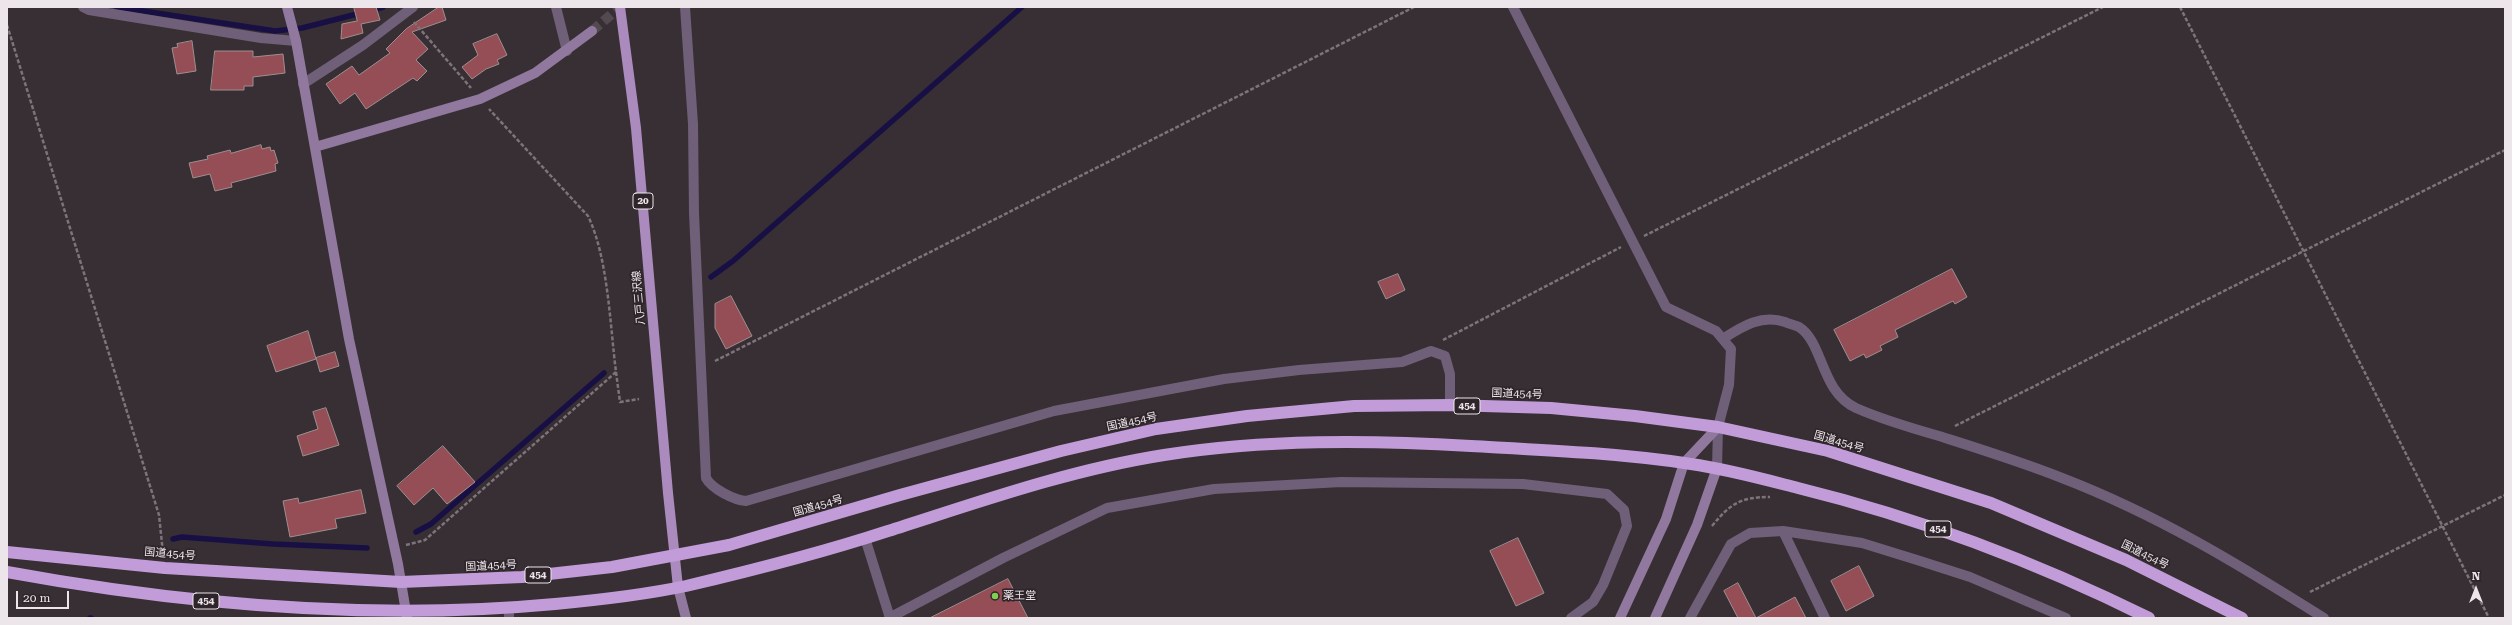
<!DOCTYPE html>
<meta charset="utf-8">
<style>
body{margin:0}
#map{position:relative;width:2512px;height:625px;overflow:hidden;background:#382f34;font-family:"Roboto Serif",serif}
canvas{display:block}
.frame{position:absolute;inset:0;border:8px solid #ece5e9;pointer-events:none}
.north{position:absolute;left:2456px;top:569px;width:40px;height:40px;-webkit-text-stroke:3px #2e252a;paint-order:stroke;rotate:0deg;font-size:11px;font-weight:700;line-height:16px;text-align:center;color:#ece5e9}
.north::after{content:'';display:block;margin:auto;width:14px;height:18px;background:#ece5e9;clip-path:polygon(50% 0,100% 100%,50% 72%,0 100%)}
.scale{position:absolute;left:16px;top:591px;width:53px;height:18px;box-sizing:border-box;border:2px solid #ece5e9;border-top:0;padding-left:5px;font-size:12px;line-height:14px;white-space:nowrap;color:#ece5e9;-webkit-text-stroke:3px #2e252a;paint-order:stroke}
</style>
<div id="map">
<canvas width="2512" height="625"></canvas>
<div class="frame"></div>
<div class="north">N</div>
<div class="scale">20 m</div>
</div>
<script>
const g = document.querySelector('canvas').getContext('2d');
g.lineJoin = 'round';
function stroke(path, color, width, dash) { g.strokeStyle = color; g.lineWidth = width; g.lineCap = dash ? 'butt' : 'round'; g.setLineDash(dash || []); g.stroke(path); }
function fillPath(path, color) { g.fillStyle = color; g.fill(path, 'evenodd'); }
function drawText(font, color, halo, rows, align = 'center') {
  g.font = font + ' "Roboto Serif","Noto Sans JP",serif'; g.lineWidth = 3.5; g.setLineDash([]); g.textBaseline = 'middle'; g.strokeStyle = halo; g.fillStyle = color; for (const [text, x, y, turn = 0] of rows) {
    g.save(); g.translate(x, y); g.rotate((+turn || 0) * Math.PI / 180); g.textAlign = isNaN(turn) ? turn : align; if (halo) g.strokeText(text, 0, 0); g.fillText(text, 0, 0); g.restore();
  }
}
const stream = new Path2D(`
 M117,7L275,31L302,28L361,13
 M370,11L383,7
 M711,277L733,261L1022,7
 M416,532L431,524L604,373
 M173,539L182,537L273,544L367,548
 M90,618H91`);
const building = new Path2D(`
 M354,7H376L380,20L361,24L363,33L341,39L342,24L357,21Z
 M439,7H442L446,20L412,32L428,49L416,60L427,71L417,81L413,78L366,109L355,93L340,104L326,84L352,66L359,75L390,53L386,49L406,29Z
 M497,34L507,55L497,60L499,64L486,69L472,79L462,67L478,55L473,44Z
 M192,41L196,71L177,74L172,48L178,47L177,44Z
 M215,51H253V57L283,54L285,73L253,77V86H244V90H211Z
 M261,145L262,149L270,147L271,151L274,150L278,163L275,164L276,171L231,183L232,187L215,191L210,174L193,178L189,163L208,159L207,156L230,150L231,153Z
 M1952,269L1967,297L1955,304L1953,301L1895,330L1898,337L1880,346L1882,350L1866,358L1864,354L1850,361L1834,330Z
 M1398,274L1405,290L1386,299L1378,282Z
 M731,296L752,336L726,349L715,328V304Z
 M308,331L316,359L276,372L267,346Z
 M335,352L339,366L320,372L316,358Z
 M326,408L339,445L303,456L297,436L318,429L313,412Z
 M443,446L475,482L447,504L433,488L414,505L397,486Z
 M361,490L366,513L335,519L337,528L290,537L283,501L298,498L299,503Z
 M1518,538L1544,593L1516,606L1490,551Z
 M1859,566L1874,596L1846,611L1831,581Z
 M1008,579L1028,618H930Z
 M1738,583L1756,618L1795,597L1806,618H1738L1724,591Z`);
const secondaryTunnel = new Path2D(`
 M592,31L620,7`);
const path = new Path2D(`
 M2180,7L2489,618
 M414,22L471,88
 M7,25L159,515L163,553
 M1644,236L2103,7
 M1443,340L1621,247
 M715,361L1414,7
 M616,372L620,402L639,399
 M1955,426L2505,150
 M1712,526C1730,504 1740,497 1770,497
 M406,545L425,540L616,372C610,325 608,257 588,216L489,109
 M2310,592L2505,495`);
const street = new Path2D(`
 M83,7L89,10L261,38L296,41
 M556,7L567,51
 M685,7L693,124L694,213L706,478C712,489 734,500 746,501L1054,411L1224,379L1299,370L1402,362L1431,351L1445,356L1450,374V405
 M1513,7L1666,307L1716,331L1731,349L1729,385L1718,427L1717,468
 M303,84L363,45L413,7
 M1724,338C1743,326 1762,314 1785,322C1789,324 1795,325 1799,327C1824,343 1820,391 1856,408C1883,420 1911,428 1939,436C1980,449 2022,462 2062,478C2158,515 2238,564 2324,618
 M1783,531L1825,618
 M865,538L890,618
 M509,609V618
 M889,618L1003,558L1107,508L1214,489L1341,482L1523,484L1607,494L1624,510L1627,526L1603,585L1593,602L1571,618
 M1690,618L1731,544L1750,533L1783,531L1862,543L1917,560L1970,577L2066,618`);
const secondary = new Path2D(`
 M287,7L296,41L349,339L398,564L407,618
 M315,147L480,99L535,73L592,31
 M678,587L686,618
 M1620,618L1666,519L1684,463L1718,427
 M1655,618L1697,525L1717,468`);
const primary = new Path2D(`
 M620,7L636,128L668,493L678,587`);
const highway = new Path2D(`
 M7,552L165,568L401,582L522,577L612,567L729,545L900,495L1061,451L1156,429L1247,416L1354,406L1450,405L1551,408L1635,416L1718,427L1828,451L1991,503L2126,560L2242,618
 M7,572C187,605 372,621 555,604C599,600 643,595 686,586C754,570 821,553 888,531C979,502 1069,470 1164,455C1265,439 1370,440 1471,446C1544,450 1619,453 1691,464C1727,469 1763,479 1798,488C1920,518 2036,562 2149,618`);
const markers = [
 [995,596,4,"#7fd052"]
];
const shields = [
 [643,201,20],
 [1467,406,26],
 [1938,529,26],
 [538,575,26],
 [206,601,26]
];
const shieldNames = [
 ["20",643,201],
 ["454",1467,406],
 ["454",1938,529],
 ["454",538,575],
 ["454",206,601]
];
const streetNames = [
 ["八戸三沢線",639,298,-95],
 ["国道454号",1517,394,2],
 ["国道454号",1132,422,-12],
 ["国道454号",1839,442,16],
 ["国道454号",818,506,-16],
 ["国道454号",170,554,5],
 ["国道454号",2145,555,26],
 ["国道454号",491,566,-3]
];
const poiNames = [
 ["薬王堂",1003,596]
];
stroke(stream, '#181045', 5.5);
fillPath(building, '#954e56');
stroke(building, '#9d8f90', 1);
stroke(secondaryTunnel, '#534a4f', 10, [10, 5]);
stroke(path, '#7d7479', 2.5, [4, 2]);
stroke(street, '#6f5f78', 10);
stroke(secondary, '#91789f', 10);
stroke(primary, '#ab8bbd', 10);
stroke(highway, '#c29cd8', 12);
for (const [x, y, r, color] of markers) { const dot = new Path2D(); dot.arc(x, y, r, 0, 2 * Math.PI); g.fillStyle = color; g.fill(dot); stroke(dot, '#2e252a', 1.5); }
for (const [x, y, w] of shields) { const box = new Path2D(); box.roundRect(x - w / 2, y - 8, w, 16, 3); g.fillStyle = '#2e252a'; g.fill(box); stroke(box, '#ece5e9', 1); }
drawText('bold 10px', '#ece5e9', null, shieldNames);
drawText('11px', '#ece5e9', '#2e252a', streetNames);
drawText('11px', '#ece5e9', '#2e252a', poiNames, 'left');
</script>
